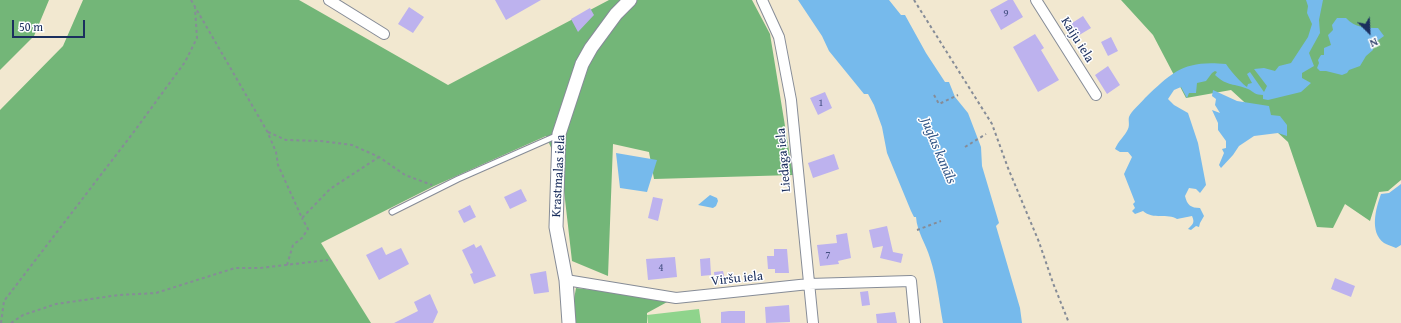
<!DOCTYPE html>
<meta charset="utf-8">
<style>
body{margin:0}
#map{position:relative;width:1401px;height:323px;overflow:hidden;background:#f2e8d0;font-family:"Gentium Book Plus",serif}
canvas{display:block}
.north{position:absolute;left:1349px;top:12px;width:40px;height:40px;-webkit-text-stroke:3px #fff;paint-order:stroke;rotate:156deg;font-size:11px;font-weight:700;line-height:16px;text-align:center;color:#1b2f5e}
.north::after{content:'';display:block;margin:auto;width:14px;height:18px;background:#1b2f5e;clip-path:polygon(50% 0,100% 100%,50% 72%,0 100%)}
.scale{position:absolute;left:12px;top:20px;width:73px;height:18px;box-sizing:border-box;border:2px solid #1b2f5e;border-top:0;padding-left:5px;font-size:12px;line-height:14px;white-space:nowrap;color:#1b2f5e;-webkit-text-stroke:3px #fff;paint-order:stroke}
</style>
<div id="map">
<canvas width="1401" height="323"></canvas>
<div class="north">N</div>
<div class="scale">50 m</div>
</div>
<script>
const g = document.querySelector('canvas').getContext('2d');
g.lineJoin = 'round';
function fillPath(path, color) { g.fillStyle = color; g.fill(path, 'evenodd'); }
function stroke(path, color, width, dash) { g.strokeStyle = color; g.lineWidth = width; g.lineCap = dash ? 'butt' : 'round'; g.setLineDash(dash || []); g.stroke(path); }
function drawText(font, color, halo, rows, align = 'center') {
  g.font = font + ' "Gentium Book Plus",serif'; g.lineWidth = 3; g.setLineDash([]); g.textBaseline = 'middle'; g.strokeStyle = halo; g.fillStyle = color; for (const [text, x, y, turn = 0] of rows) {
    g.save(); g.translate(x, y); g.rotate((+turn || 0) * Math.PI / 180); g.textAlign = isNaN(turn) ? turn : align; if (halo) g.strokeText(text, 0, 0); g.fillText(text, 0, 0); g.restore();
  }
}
const green = new Path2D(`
 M699,309L701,323H648L647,315Z`);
const forest = new Path2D(`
 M0,0H49L34,36L0,70Z
 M83,0H299L448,85L609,0H752L770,34L793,175L654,179L649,152L613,144L608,276L572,261L562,173L546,136L434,186L321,243L371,323H0V110L63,46Z
 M1121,0H1401V180L1388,191L1379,192L1370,221L1345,204L1333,228L1317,227L1288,142L1231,90L1186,98L1153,35Z
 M576,288L640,295L669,301L647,313V323H565L570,322Z`);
const water = new Path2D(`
 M798,0H889L901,15H905L926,53L945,82H949L955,97L968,113L981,147L982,166L999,223L996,226L1020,308L1022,323H943C939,301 937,279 930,258C926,244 917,232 916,217H914L911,211L887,153L882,127L874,105L868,94H864L829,51L822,36Z
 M1306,0H1323L1319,20L1320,33L1309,53L1314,66L1302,73V78L1311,83L1301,92L1268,100L1263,99V95C1255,95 1254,92 1248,89C1234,83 1228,87 1215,75L1217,72L1215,71L1212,73L1206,81L1197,83L1196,93H1189L1187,98L1181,87L1174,90L1168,99L1174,105L1188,113L1198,143L1206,185L1200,193L1196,189L1189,188L1185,196C1187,205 1191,208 1200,208L1204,216L1200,223L1199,227L1196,226L1191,230L1188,229C1193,224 1195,223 1192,216L1177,219C1168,213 1153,220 1143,211L1135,214L1132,211L1135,208L1133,204L1135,202C1131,192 1128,184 1124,174L1132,157L1128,152H1120L1115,149C1118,141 1125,136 1128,129C1130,125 1128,120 1129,117C1131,111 1141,103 1145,98C1173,71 1185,60 1226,64C1229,69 1242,84 1247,87L1248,84L1252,83L1247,74L1250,72L1264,92L1267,86L1254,69L1264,68L1275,71L1279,66L1291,63L1308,37L1312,24L1307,13L1308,6Z
 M1337,18H1346C1355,28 1366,28 1378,28L1384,36L1373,44V50L1366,56L1360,66L1349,70L1347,73L1342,75L1326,71H1320L1317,68L1319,63L1318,60L1321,55H1324V48L1331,45L1328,35L1333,30L1332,25Z
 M1213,90L1237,101L1269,106L1271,115L1280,116L1287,125V136L1278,133L1254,136L1239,146L1233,155L1221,168L1219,165L1224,153L1222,149L1226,148V141L1218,130V123L1212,110L1220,113L1215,105L1216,99L1212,96Z
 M616,153L657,160L647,192L620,188Z
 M1401,184V245L1396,248C1392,246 1387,245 1384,243C1369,232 1376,208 1381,194L1389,193Z
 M710,195L717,198L718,201L716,206L713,208L698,205Z`);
const building = new Path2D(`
 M495,0H541L506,20Z
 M1008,0H1013L1023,17L1001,30L990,10Z
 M409,7L424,17L413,33L398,24Z
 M590,8L594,15L578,32L571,19Z
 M1083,16L1091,28L1076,37L1069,25Z
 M1035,34L1044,48L1041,50L1059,80L1038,92L1013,47Z
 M1111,37L1118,51L1108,56L1101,42Z
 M1108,66L1120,85L1107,94L1095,75Z
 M825,92L832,108L818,115L810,98Z
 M834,154L839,169L813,178L808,163Z
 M521,189L527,201L510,209L504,197Z
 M653,197L663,199L658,221L648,218Z
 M470,205L476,217L464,223L458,211Z
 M887,226L893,252L903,254L901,263L880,258L883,246L873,248L869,230Z
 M847,233L851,258L838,261L839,264L820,266L817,245L837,243L836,235Z
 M474,244L476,248L481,245L496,276L474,284L470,274L473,273L462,250Z
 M382,247L386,255L401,248L409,264L379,280L366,255Z
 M774,249H787L789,273H775V269H768L767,256H774Z
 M675,257L677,277L648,280L646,259Z
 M710,258L711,275L701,276L700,259Z
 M546,271L549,292L534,294L530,274Z
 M723,271L725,280L715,281L714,272Z
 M1335,278L1355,286L1351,297L1331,289Z
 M868,291L870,305L862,306L860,292Z
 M430,294L438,312L433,323H394L418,311L414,302Z
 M789,305L790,322L766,323L765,307Z
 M729,311H745V323H721V312Z
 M895,312L897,323H877L876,314Z`);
const path = new Path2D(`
 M191,0L267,131L276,152L278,165L302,218L330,189L379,157
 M914,0L992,124L1008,168L1039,242L1053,283L1069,323
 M934,95L939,104L958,95
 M268,132L286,140L321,141L352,145L379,157L405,175L432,185
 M965,147L986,134
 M917,230L941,221
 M287,265L293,245L302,238L308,229L302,218
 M1,323L4,301L133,133L185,62L197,38L195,8
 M11,323L23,315L56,304L119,295L156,293L235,268H260L328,260`);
const service = new Path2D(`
 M392,212L458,179L558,135`);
const minor = new Path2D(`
 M329,0L384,34
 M762,0L779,37L791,100L813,323
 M1036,0L1096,95
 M566,280L676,298L809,284L911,281L915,323`);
const tertiary = new Path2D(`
 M569,323L566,280L556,227L559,134L582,64L591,48L616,14L630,0`);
const numberNames = [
 ["9",1006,14],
 ["1",821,103],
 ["7",828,255],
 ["4",661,268]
];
const streetNames = [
 ["Kaiju iela",1077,40,58],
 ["Liedaga iela",784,160,-95],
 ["Krastmalas iela",559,176,-87],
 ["Viršu iela",737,279,-6]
];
const waterNames = [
 ["Juglas kanāls",938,151,67]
];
fillPath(green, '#8fd48c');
fillPath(forest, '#73b678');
fillPath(water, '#76baec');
fillPath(building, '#bdb2ee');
stroke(service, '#868c97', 7);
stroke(minor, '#868c97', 12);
stroke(tertiary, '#868c97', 15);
stroke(path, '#868c97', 2, [3, 3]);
stroke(service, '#fff', 5);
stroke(minor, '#fff', 10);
stroke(tertiary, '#fff', 13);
drawText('11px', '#445082', null, numberNames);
drawText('13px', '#1b2f5e', '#fff', streetNames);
drawText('italic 14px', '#365989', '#fff', waterNames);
</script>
